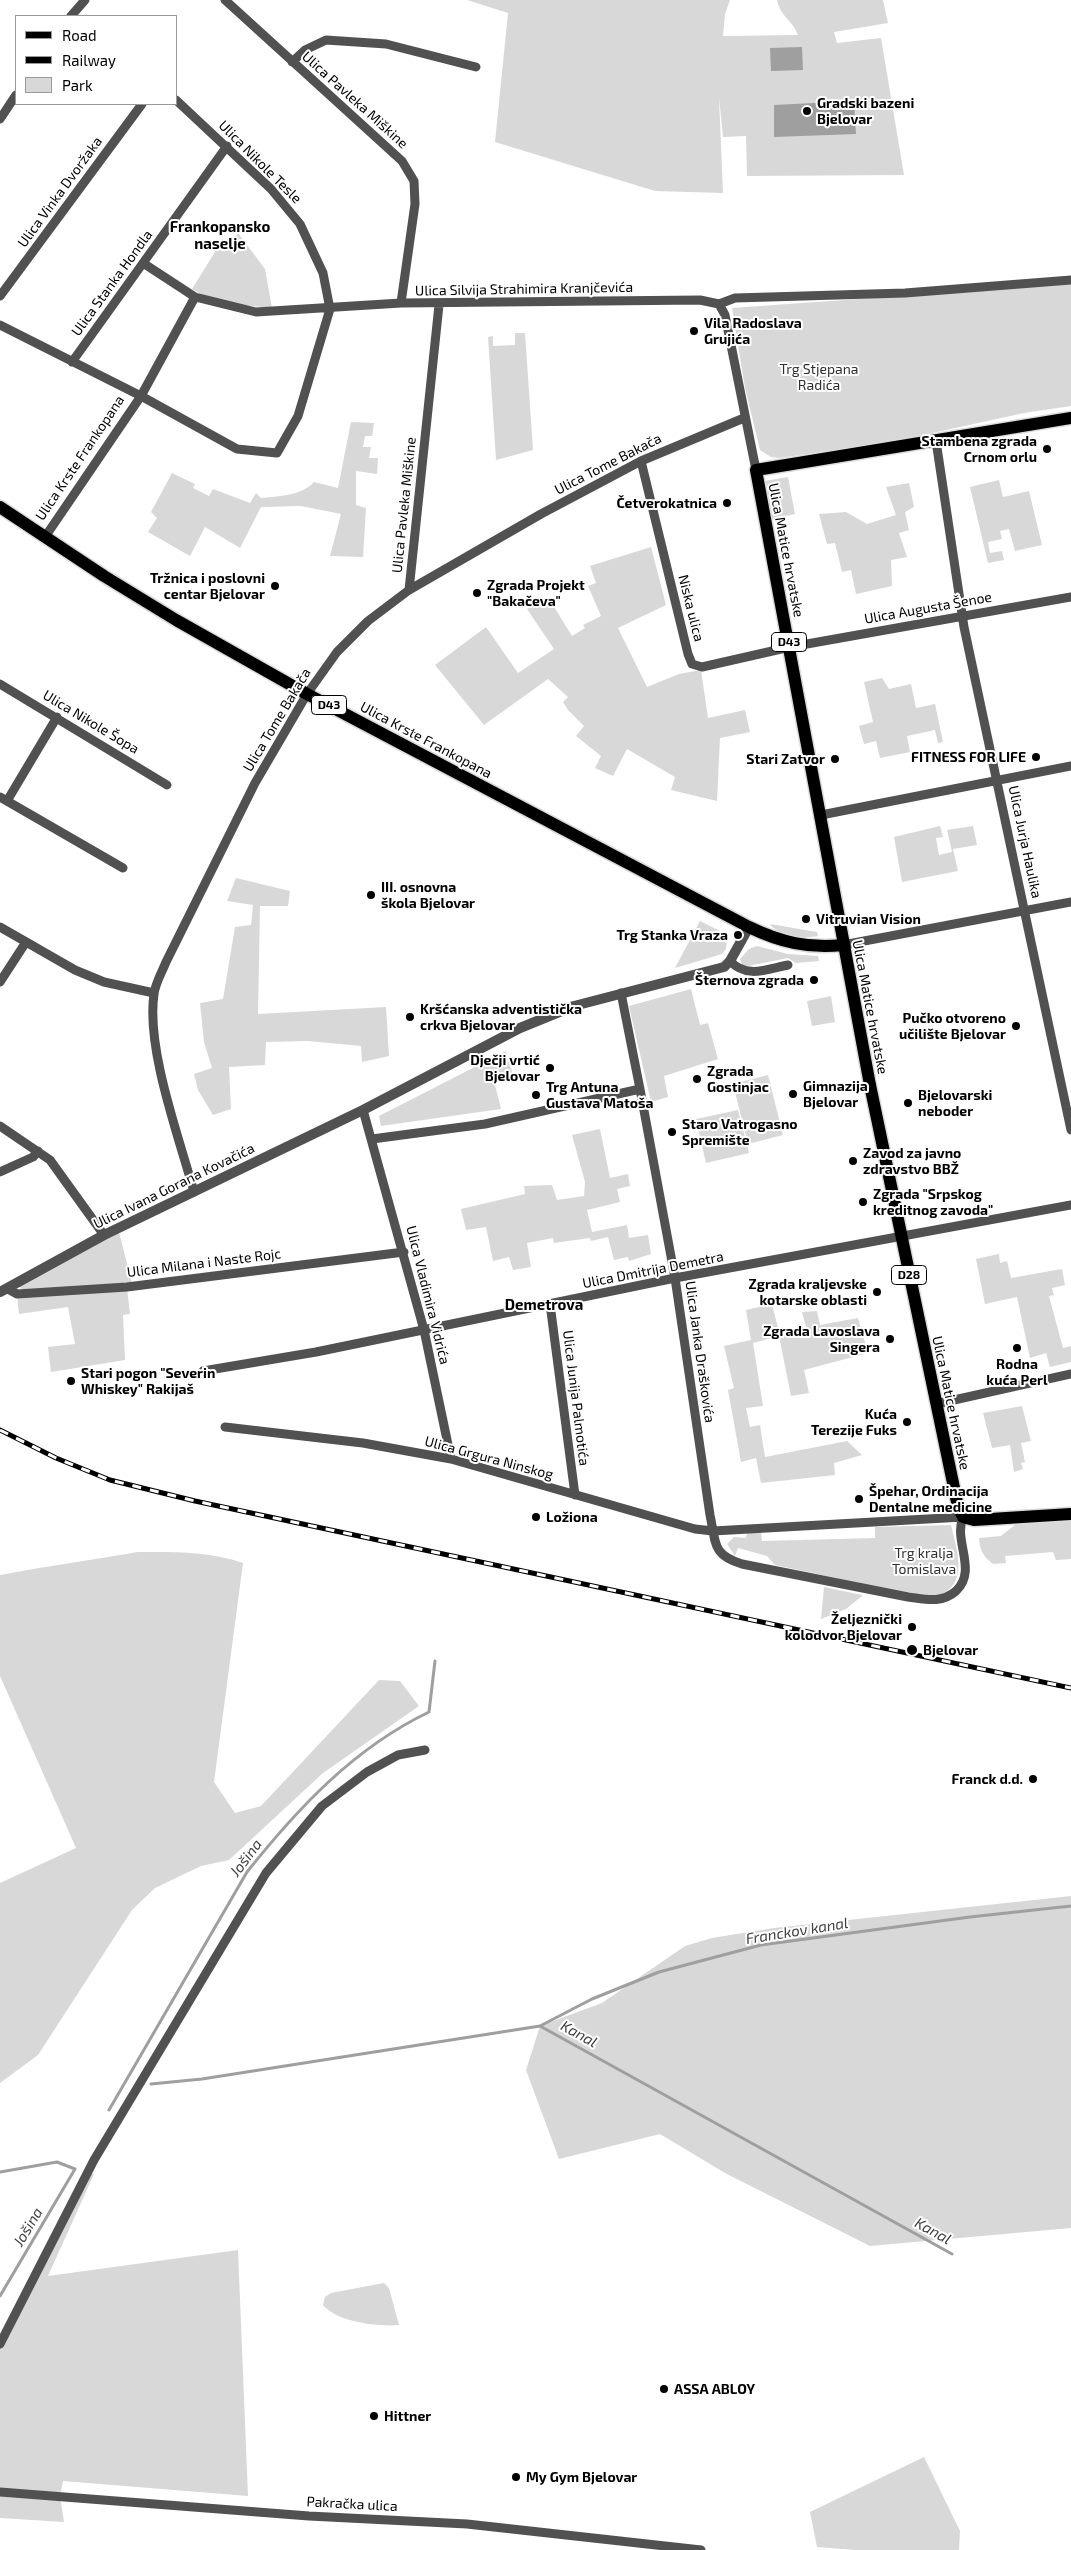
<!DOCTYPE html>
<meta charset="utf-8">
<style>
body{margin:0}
#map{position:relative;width:1071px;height:2550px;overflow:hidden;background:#fff;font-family:"Exo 2",sans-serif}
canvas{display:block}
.legend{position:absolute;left:15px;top:15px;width:162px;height:90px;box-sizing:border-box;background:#fff;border:1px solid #999;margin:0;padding:6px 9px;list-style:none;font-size:15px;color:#000}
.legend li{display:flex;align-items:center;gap:10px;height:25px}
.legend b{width:25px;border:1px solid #999}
</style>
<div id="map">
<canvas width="1071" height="2550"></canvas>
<ul class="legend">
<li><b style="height:6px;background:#000"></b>Road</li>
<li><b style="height:6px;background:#000"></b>Railway</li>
<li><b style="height:14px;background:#d8d8d8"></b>Park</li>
</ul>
</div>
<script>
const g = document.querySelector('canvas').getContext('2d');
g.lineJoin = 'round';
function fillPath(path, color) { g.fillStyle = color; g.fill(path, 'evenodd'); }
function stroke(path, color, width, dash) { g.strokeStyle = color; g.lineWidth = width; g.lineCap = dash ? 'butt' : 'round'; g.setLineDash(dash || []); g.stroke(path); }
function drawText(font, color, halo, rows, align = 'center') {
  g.font = font + ' "Exo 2",sans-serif'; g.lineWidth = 4; g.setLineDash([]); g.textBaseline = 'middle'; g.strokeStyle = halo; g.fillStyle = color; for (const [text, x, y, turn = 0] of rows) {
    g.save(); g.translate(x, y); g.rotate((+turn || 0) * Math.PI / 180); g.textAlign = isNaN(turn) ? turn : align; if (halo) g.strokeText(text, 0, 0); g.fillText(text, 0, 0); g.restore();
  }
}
const green = new Path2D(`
 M467,0H730L725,14L723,36L798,35C792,19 781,18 777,0H883L888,23L834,32L837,43L881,38L904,175L747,176L746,136L723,137L719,97L723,193L655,191L495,142L508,13Z
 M238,233L265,269L272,308C244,305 216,305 192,289L223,239L231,244Z
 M1071,284V406L1024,413L896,441L779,458L771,457L760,450L745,388L732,308Z
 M515,333H525L533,450L496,460L488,337L493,336V346L515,345Z
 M351,422L374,423L372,436H365L363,447H371L369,458H378L377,474L356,471V505L366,508L363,557L330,556L341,514L301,506L261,507L240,548L205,527L190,556L148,532L157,518L151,512L172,473L195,484L193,488L209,496L213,489L250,503L256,493L261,498C279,496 301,496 314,482L338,488Z
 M788,477L795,514L769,520L758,482Z
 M999,480L1003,497L1029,491L1042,545L1015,551L1009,529L1000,531L1002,539L988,542L990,553L1002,551L1004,560L988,563L970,487Z
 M909,483L914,507L905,512L909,530L899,533L907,557L891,560L892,586L856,594L851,570L842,572L835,543L827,544L819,514L846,512L867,524L896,515L886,487Z
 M651,547L666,605L618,628L647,687L679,674L701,670L708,718L745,710L750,732L720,738L717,801L671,790L675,777L627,749L613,776L595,768L601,756L576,736L584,726L568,710L563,702L568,697L548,679L484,725L435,665L486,627L518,673L554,649L527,609L548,597L572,636L585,628L583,625L601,616L588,586L596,583L590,566Z
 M882,678L889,689L911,684L916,708L935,704L943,742L938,743L935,730L907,736L910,752L880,758L876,741L864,744L859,726L873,722L864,682Z
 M940,826L943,837L936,838L939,855L952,852L947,830L973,826L977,845L953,849L958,871L902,882L894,837Z
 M236,878L290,891L288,906H260L258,1014L386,1007L389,1056L362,1062L361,1046L308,1041L266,1042L265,1065L229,1067L231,1109L213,1115L198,1090L194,1074L212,1068L204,1042L200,1003L223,999L235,927L251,925L253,905L227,901Z
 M700,921L722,932L727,938L726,949L722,954L675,968Z
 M770,924L817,932L818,936C805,939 777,936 770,924Z
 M757,946L788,954L818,956L819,961L796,963L788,958L743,967L740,959L749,949Z
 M691,989L700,1025L708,1023L718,1059L664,1076L668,1097L651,1102L629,1006Z
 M831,996L835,1022L812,1026L807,1001Z
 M506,1051L513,1075L494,1081L501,1109L381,1126L379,1116Z
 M768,1075L783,1135L748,1144L733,1084Z
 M738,1110L749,1153L706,1163L696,1119Z
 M600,1129L610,1178L628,1174L630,1186L617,1189L620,1202L587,1210L592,1232L627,1225L629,1238L648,1235L651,1254L629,1261L628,1257L614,1260L608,1237L591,1241L590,1238L554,1243L553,1238L527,1243L531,1267L513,1270L509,1257L493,1261L486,1227L466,1230L461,1209L525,1194L524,1186L552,1185L557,1200L584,1196L585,1182L572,1135Z
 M118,1228L133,1287L127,1288L130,1314L123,1315L125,1360L51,1372L48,1347L75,1344L68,1307L19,1314L17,1294L24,1293L18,1284Z
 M999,1254L1000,1263L1007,1261L1011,1278L1062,1269L1065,1285L1052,1288L1054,1295L1049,1296L1063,1348L1071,1346V1362L1050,1367L1046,1353L1030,1358L1017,1297L985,1304L976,1259Z
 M772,1304L779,1332L806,1327L802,1312L817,1311L820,1325L858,1318L868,1353L804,1370L809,1393L791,1396L779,1336L753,1343L763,1406L746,1408L750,1427L760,1425L765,1457L847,1441L862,1455L834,1463L835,1475L761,1483L756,1458L741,1462L728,1390L734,1388L724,1346L751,1340L746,1310Z
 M1022,1406L1031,1441L1021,1443L1025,1462L1021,1463L1023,1469L1014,1472L1010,1445L992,1448L983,1413Z
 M1071,1519V1559L1056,1560L1053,1552L1005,1556L1006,1563L993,1564C983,1556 980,1551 979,1538L1001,1536L1016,1524Z
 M951,1525C958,1555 971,1589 930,1598L775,1565L767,1556L738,1548L735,1556L727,1544L734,1537L746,1538L747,1531H761L762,1541L875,1538V1527Z
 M138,1552C175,1552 208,1551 243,1563L214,1782L235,1813L261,1806L379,1680L400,1681L419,1706L323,1773L229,1860L201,1866L155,1888L132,1910L38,2055L0,2083V1883L76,1848L0,1676V1575C46,1566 92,1560 138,1552Z
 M824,1587L862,1595V1596L846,1609L821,1619Z
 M1071,1896V2228L870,2246L725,2173L660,2134L559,2159L526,2070L540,2026L602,2003L685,1946L712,1938L774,1928Z
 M87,2174H94L48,2276L238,2250L248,2496L63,2481L60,2496L64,2522L0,2518V2344Z
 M384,2283L389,2288L399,2325C378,2327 337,2322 323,2305L325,2297L331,2293Z
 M924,2457L960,2531L959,2550H856L817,2547L810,2512Z`);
const water = new Path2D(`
 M802,47L803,70L771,71L770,48Z
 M854,101L856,134L774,137V105Z`);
const stream = new Path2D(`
 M540,2026L592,1999L659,1972L761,1945L970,1917L1071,1906
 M151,2084L202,2079L540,2026L952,2254
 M109,2110L247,1872C298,1808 354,1748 429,1712L435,1661
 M0,2172L57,2162L75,2169L0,2296`);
const minor = new Path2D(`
 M225,0L402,161L414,181L415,204L401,303
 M71,16L85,0
 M292,62L305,50L326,40L386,44L476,67
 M0,119L16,95
 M143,263L195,297L256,312L401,303L700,300L719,304
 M0,296L142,104
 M719,304L735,298L905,293L1071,280
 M719,304L725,315L756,470
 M0,325L141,396L237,449L277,453L298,416L330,309L323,273L300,224L271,189L176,100
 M72,362L227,146
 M936,441L964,627L1071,1130
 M641,461L688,654L692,664L702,667L790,647L1071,597
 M45,537L141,396L195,297
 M409,590L439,305
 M0,684L167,785
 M0,797L123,868
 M7,801L57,717
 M821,815L1071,766
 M0,927L75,970L104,982L154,993
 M843,945L1071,902
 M730,961C747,979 767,969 788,965
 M0,982L26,942
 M363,1110L424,1330L451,1459
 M0,1126L50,1160L104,1235
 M372,1139L485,1124L640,1089L621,993
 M0,1172L33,1157L38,1151
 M194,1192C179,1137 146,1049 154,994C155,984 162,972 166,962L255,783L307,694L337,652L368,621L409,590L541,514L641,461L744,418
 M8,1289L17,1294L127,1287L404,1252
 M550,1304L575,1495
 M203,1371L316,1352L675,1278L1071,1205
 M936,1404L1071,1374
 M225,1427L363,1443L451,1459L695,1529L713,1531L963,1517C953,1541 978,1570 956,1591C941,1604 925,1599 908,1597L742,1564C712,1555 716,1543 710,1515L675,1278L640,1089
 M0,2344L94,2160L266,1873L322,1806L367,1772L398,1755L425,1750
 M0,2492L309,2516L467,2524L701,2550`);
const tertiary = new Path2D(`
 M0,1292L104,1235L363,1110L520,1028L574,1006L724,967L730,961L749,927`);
const primary = new Path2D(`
 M1071,418L756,470L870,1085L958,1507L963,1517L974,1520L1071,1514
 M0,507L104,576L176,620L307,694L749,927C780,942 809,949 843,945`);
const rail = new Path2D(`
 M0,1430L56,1458L110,1480L195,1501L1071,1688`);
const markers = [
 [807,111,5,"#000"],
 [694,331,5,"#000"],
 [1047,449,5,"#000"],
 [727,503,5,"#000"],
 [275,586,5,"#000"],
 [477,593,5,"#000"],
 [1036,757,5,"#000"],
 [835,759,5,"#000"],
 [371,895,5,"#000"],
 [806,919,5,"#000"],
 [738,935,5,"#000"],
 [814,980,5,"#000"],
 [410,1017,5,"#000"],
 [1016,1026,5,"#000"],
 [550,1068,5,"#000"],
 [697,1079,5,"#000"],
 [793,1094,5,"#000"],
 [536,1095,5,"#000"],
 [908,1103,5,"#000"],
 [672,1132,5,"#000"],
 [853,1161,5,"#000"],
 [863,1202,5,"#000"],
 [877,1292,5,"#000"],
 [890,1339,5,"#000"],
 [1017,1348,5,"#000"],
 [71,1381,5,"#000"],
 [907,1422,5,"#000"],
 [859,1499,5,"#000"],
 [536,1517,5,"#000"],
 [912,1627,5,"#000"],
 [912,1650,6,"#000"],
 [1033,1779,5,"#000"],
 [664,2389,5,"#000"],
 [374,2416,5,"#000"],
 [516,2477,5,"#000"]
];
const shields = [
 [789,642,35],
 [329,705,35],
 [909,1275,35]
];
const shieldNames = [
 ["D43",789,642],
 ["D43",329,705],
 ["D28",909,1275]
];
const streetNames = [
 ["Ulica Pavleka Miškine",355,100,42],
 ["Ulica Nikole Tesle",260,162,45],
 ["Ulica Vinka Dvoržaka",60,192,-54],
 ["Ulica Stanka Hondla",112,283,-54],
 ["Ulica Silvija Strahimira Kranjčevića",524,289,-1],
 ["Ulica Krste Frankopana",80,458,-56],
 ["Ulica Tome Bakača",608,464,-27],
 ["Ulica Pavleka Miškine",404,505,-84],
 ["Ulica Matice hrvatske",786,550,79],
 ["Niska ulica",691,608,76],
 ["Ulica Augusta Šenoe",928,608,-10],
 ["Ulica Tome Bakača",277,720,-59],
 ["Ulica Nikole Šopa",91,722,31],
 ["Ulica Krste Frankopana",426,740,28],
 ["Ulica Jurja Haulika",1025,842,78],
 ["Ulica Matice hrvatske",870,1007,79],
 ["Ulica Ivana Gorana Kovačića",174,1186,-26],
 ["Ulica Milana i Naste Rojc",204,1263,-7],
 ["Ulica Dmitrija Demetra",653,1270,-11],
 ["Ulica Vladimira Vidrića",428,1295,76],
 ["Ulica Janka Draškovića",700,1352,82],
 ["Ulica Junija Palmotića",576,1398,83],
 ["Ulica Matice hrvatske",951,1403,78],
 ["Ulica Grgura Ninskog",489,1458,15],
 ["Pakračka ulica",352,2504,3]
];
const poiNames = [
 ["Gradski bazeni",817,103],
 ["Bjelovar",817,119],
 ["Vila Radoslava",704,323],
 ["Grujića",704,339],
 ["Stambena zgrada",1037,441,"right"],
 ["Crnom orlu",1037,457,"right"],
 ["Četverokatnica",717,503,"right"],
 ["Tržnica i poslovni",265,578,"right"],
 ["centar Bjelovar",265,594,"right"],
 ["Zgrada Projekt",487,585],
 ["\"Bakačeva\"",487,601],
 ["FITNESS FOR LIFE",1026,757,"right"],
 ["Stari Zatvor",825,759,"right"],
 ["III. osnovna",381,887],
 ["škola Bjelovar",381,903],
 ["Vitruvian Vision",816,919],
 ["Trg Stanka Vraza",728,935,"right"],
 ["Šternova zgrada",804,980,"right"],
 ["Kršćanska adventistička",420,1009],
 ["crkva Bjelovar",420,1025],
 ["Pučko otvoreno",1006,1018,"right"],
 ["učilište Bjelovar",1006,1034,"right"],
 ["Dječji vrtić",540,1060,"right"],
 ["Bjelovar",540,1076,"right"],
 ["Zgrada",707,1071],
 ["Gostinjac",707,1087],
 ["Gimnazija",803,1086],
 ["Bjelovar",803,1102],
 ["Trg Antuna",546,1087],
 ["Gustava Matoša",546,1103],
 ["Bjelovarski",918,1095],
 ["neboder",918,1111],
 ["Staro Vatrogasno",682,1124],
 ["Spremište",682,1140],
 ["Zavod za javno",863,1153],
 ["zdravstvo BBŽ",863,1169],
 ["Zgrada \"Srpskog",873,1194],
 ["kreditnog zavoda\"",873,1210],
 ["Zgrada kraljevske",867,1284,"right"],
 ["kotarske oblasti",867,1300,"right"],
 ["Zgrada Lavoslava",880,1331,"right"],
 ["Singera",880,1347,"right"],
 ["Rodna",1017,1364,"center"],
 ["kuća Perl",1017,1380,"center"],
 ["Stari pogon \"Severin",81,1373],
 ["Whiskey\" Rakijaš",81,1389],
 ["Kuća",897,1414,"right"],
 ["Terezije Fuks",897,1430,"right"],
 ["Špehar, Ordinacija",869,1491],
 ["Dentalne medicine",869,1507],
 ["Ložiona",546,1517],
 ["Željeznički",902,1619,"right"],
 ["kolodvor Bjelovar",902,1635,"right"],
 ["Bjelovar",923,1650],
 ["Franck d.d.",1023,1779,"right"],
 ["ASSA ABLOY",674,2389],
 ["Hittner",384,2416],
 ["My Gym Bjelovar",526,2477]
];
const parkNames = [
 ["Trg Stjepana",819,369],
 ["Radića",819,385],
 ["Trg kralja",924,1553],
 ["Tomislava",924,1569]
];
const neighbourhoodNames = [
 ["Frankopansko",220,227],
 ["naselje",220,244],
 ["Demetrova",544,1305]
];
const waterNames = [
 ["Jošina",246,1858,-53],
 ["Franckov kanal",797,1931,-9],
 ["Kanal",579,2034,29],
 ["Jošina",28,2227,-59],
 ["Kanal",933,2231,29]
];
fillPath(green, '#d8d8d8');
fillPath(water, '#9f9f9f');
stroke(stream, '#9f9f9f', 3);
stroke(primary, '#dbdbdb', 15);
stroke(minor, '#515151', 9);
stroke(tertiary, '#515151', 10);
stroke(primary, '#000', 12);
stroke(rail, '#000', 5);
stroke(rail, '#fff', 3, [9]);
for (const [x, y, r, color] of markers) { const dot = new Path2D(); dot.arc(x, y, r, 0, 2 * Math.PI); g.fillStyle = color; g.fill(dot); stroke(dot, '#fff', 2); }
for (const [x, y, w] of shields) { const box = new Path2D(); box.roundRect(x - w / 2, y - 9.5, w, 19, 4); g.fillStyle = '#fff'; g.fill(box); stroke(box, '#000', 1); }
drawText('bold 12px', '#000', null, shieldNames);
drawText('14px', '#000', '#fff', streetNames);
drawText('bold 14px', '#000', '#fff', poiNames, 'left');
drawText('14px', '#2f2f2f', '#fff', parkNames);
drawText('bold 15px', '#000', '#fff', neighbourhoodNames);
drawText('italic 15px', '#404040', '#fff', waterNames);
</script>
